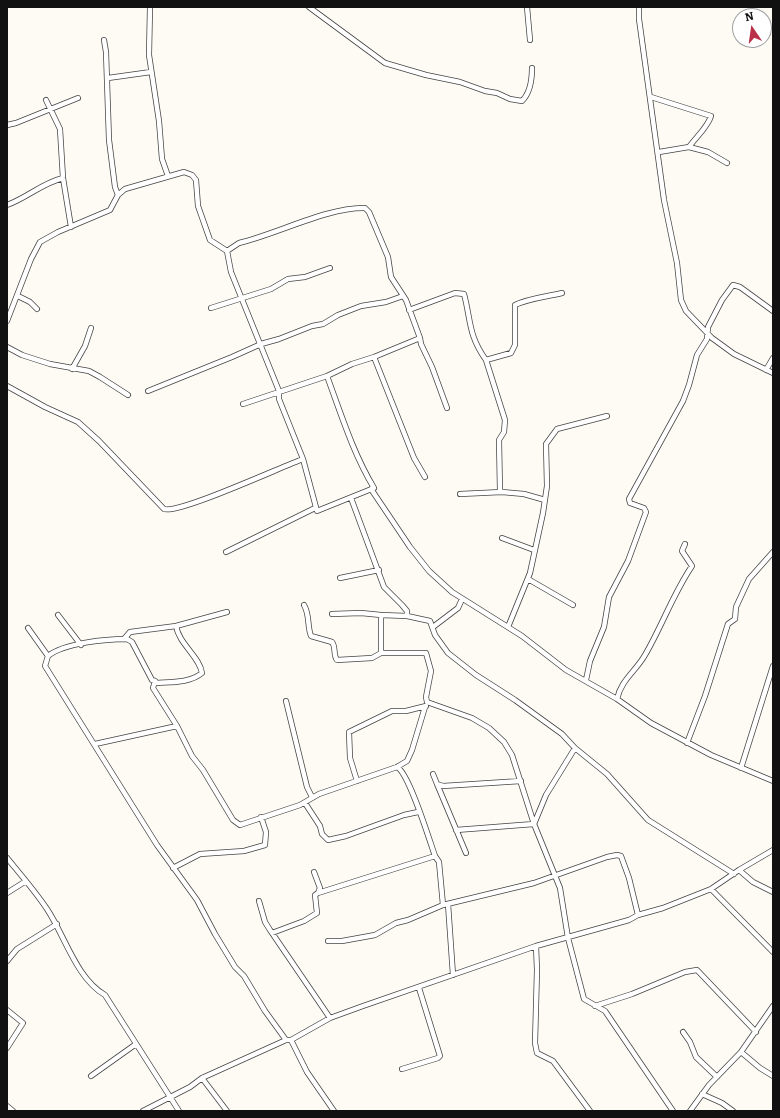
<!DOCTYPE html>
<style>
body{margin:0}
#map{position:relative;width:780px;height:1118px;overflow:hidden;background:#fefbf5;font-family:Bitter,serif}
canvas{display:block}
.frame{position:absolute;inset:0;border:8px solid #111;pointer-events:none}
.north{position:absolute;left:732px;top:8px;width:40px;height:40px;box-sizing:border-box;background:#fff;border:1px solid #a0a0a0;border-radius:50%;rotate:347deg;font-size:11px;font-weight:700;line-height:16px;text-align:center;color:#111}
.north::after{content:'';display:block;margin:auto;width:14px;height:18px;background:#ba3049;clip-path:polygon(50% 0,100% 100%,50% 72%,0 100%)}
</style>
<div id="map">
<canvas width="780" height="1118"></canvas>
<div class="frame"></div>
<div class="north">N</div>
</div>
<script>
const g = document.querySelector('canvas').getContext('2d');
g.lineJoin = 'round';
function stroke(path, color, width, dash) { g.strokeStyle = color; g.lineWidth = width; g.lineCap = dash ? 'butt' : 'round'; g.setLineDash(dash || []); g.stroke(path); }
const street = new Path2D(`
 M150,7L149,55L159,121L162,159L168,176
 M309,7L385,63L426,75L460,82L485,91L497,93L510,99L522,101C530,93 532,79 532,68
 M527,7L530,40
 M639,7V19L664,200L677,263L681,300L686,311L712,338L734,354L773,373
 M104,40L106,52L109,140L115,187L118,195
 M108,78L151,72
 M651,97L711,116C708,127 696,137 689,147L659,152
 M46,100L60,129L63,178L71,227
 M7,125L16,123L78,98
 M689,147L708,152L727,163
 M7,205C27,198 42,183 63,178
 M18,296L30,302L37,309
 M211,308L271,289L288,279L305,277L330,268
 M409,310L455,293L464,294C471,320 468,335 486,360L511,353L515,345V305C530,298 546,297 562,293
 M7,321L31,259L40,242L58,232L110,210L118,195L125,189L184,172L192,175L196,180L198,206L210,240L227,251
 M7,347L22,355L50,364L89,371L100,377L128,395
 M374,357L414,458L425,477
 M486,360L505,420L504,432L499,440L500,492
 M72,369L85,346L91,328
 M766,370L773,358
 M327,376L352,364L374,357L420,338L421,344L432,367L447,408
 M7,386L45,407L78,422L99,441L164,509C179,514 281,467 303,459
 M148,391L232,357L261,344L279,339L312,326L323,324L338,315L361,306L386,302L403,296
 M243,404L327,376C341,414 353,453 374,488
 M373,488L371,489L410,547L429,571L452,592L522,636L566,670L617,699L651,723L711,755L773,781
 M374,488L317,511L303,459L279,399V391L231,272L227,251L239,243C277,234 328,207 365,208L369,212L388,257L391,277L406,300L420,338
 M460,494L502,492L524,494L545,500
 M351,498L384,587L402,605L407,611V616L430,621L435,635L448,653L476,675L515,700L562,734L575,748L607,774L648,820L734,874
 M502,538L534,550
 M226,552L315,508
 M340,578L379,570
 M528,579L573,605
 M304,605C310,615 307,626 311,636L332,642C336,647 333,655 337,660L372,658L381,653H426L431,671L426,697L427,702L472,718L489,728L504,742L512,755L534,824L560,888L568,938L584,999L605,1011L673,1111
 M227,612L176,626C179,644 200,657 202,673C190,683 171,682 157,683L155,681L153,688L177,726L192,756L203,770L233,820L240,825L300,805L319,794L397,767L407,761L412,750L425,707
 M332,614L361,613L381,615
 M58,615L81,645
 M433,627L458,608L462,599
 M508,627L530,573L543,513L547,486L546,444L557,429L607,416
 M28,628L48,656
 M124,639L130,632L176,626
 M381,653V615L407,616
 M586,680L590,661L604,627L609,597L628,561L646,512L644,508L630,503L629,499L683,401L689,385L697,355L707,339L708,327L722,300L733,285L740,287L773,311
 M155,681L152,680L132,642L127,639C106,639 64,643 48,656L45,666L157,845L197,900L215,934L235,967L244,976L265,1011L286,1040
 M617,699C621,680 636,671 645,655C662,626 673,594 692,566L682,551L685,544
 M286,701L307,787L312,797
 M687,743L705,696L728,624L735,619L736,607L749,579L773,552
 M95,744L177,726
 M397,767C409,773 429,839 435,856
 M741,768L773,666
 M433,774L437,784L443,786L521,781
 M357,781L350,758L349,732L392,711H406L426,706
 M437,784L466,853
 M305,803L320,826L322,834L328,840L346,836L404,815L418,812
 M456,830L534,824L546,795L575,748
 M7,858C21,875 35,891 47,909C65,936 76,978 105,995L179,1111
 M173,868L200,854L244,851L265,845L266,832L261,817
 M739,870L753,882L773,892
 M314,872L320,888L318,893
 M711,889L773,952
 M7,893L26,881
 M259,901L265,922L270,930L330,1018
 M448,904L453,975
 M272,933L304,921L317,913L315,895L318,893L435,856L439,862L443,905
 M328,941H342L375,935L396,923L408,920L443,905L534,883L607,857L617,855L621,856L629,878L638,915
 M536,946L537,970L535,1043L537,1053L553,1061L590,1111
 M7,961L17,949L57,924
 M595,1006L632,994L685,972L697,970L756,1032
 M7,1010L23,1023L7,1048
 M683,1032L690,1042L696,1057L717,1077
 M291,1040L307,1072L334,1111
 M741,1052L760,1068L773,1076
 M402,1069L438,1058L440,1056L419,988
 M91,1076L136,1044
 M202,1078L227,1111
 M702,1094L722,1103L733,1111
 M7,1106L13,1111
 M143,1111L190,1087L202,1078L286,1040H291L330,1018L363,1006L536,946L629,920L638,915L663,908L711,889L739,870L773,850
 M690,1111L709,1085L741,1052L773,1006`);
stroke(street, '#444', 6);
stroke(street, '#fff', 4.5);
</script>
